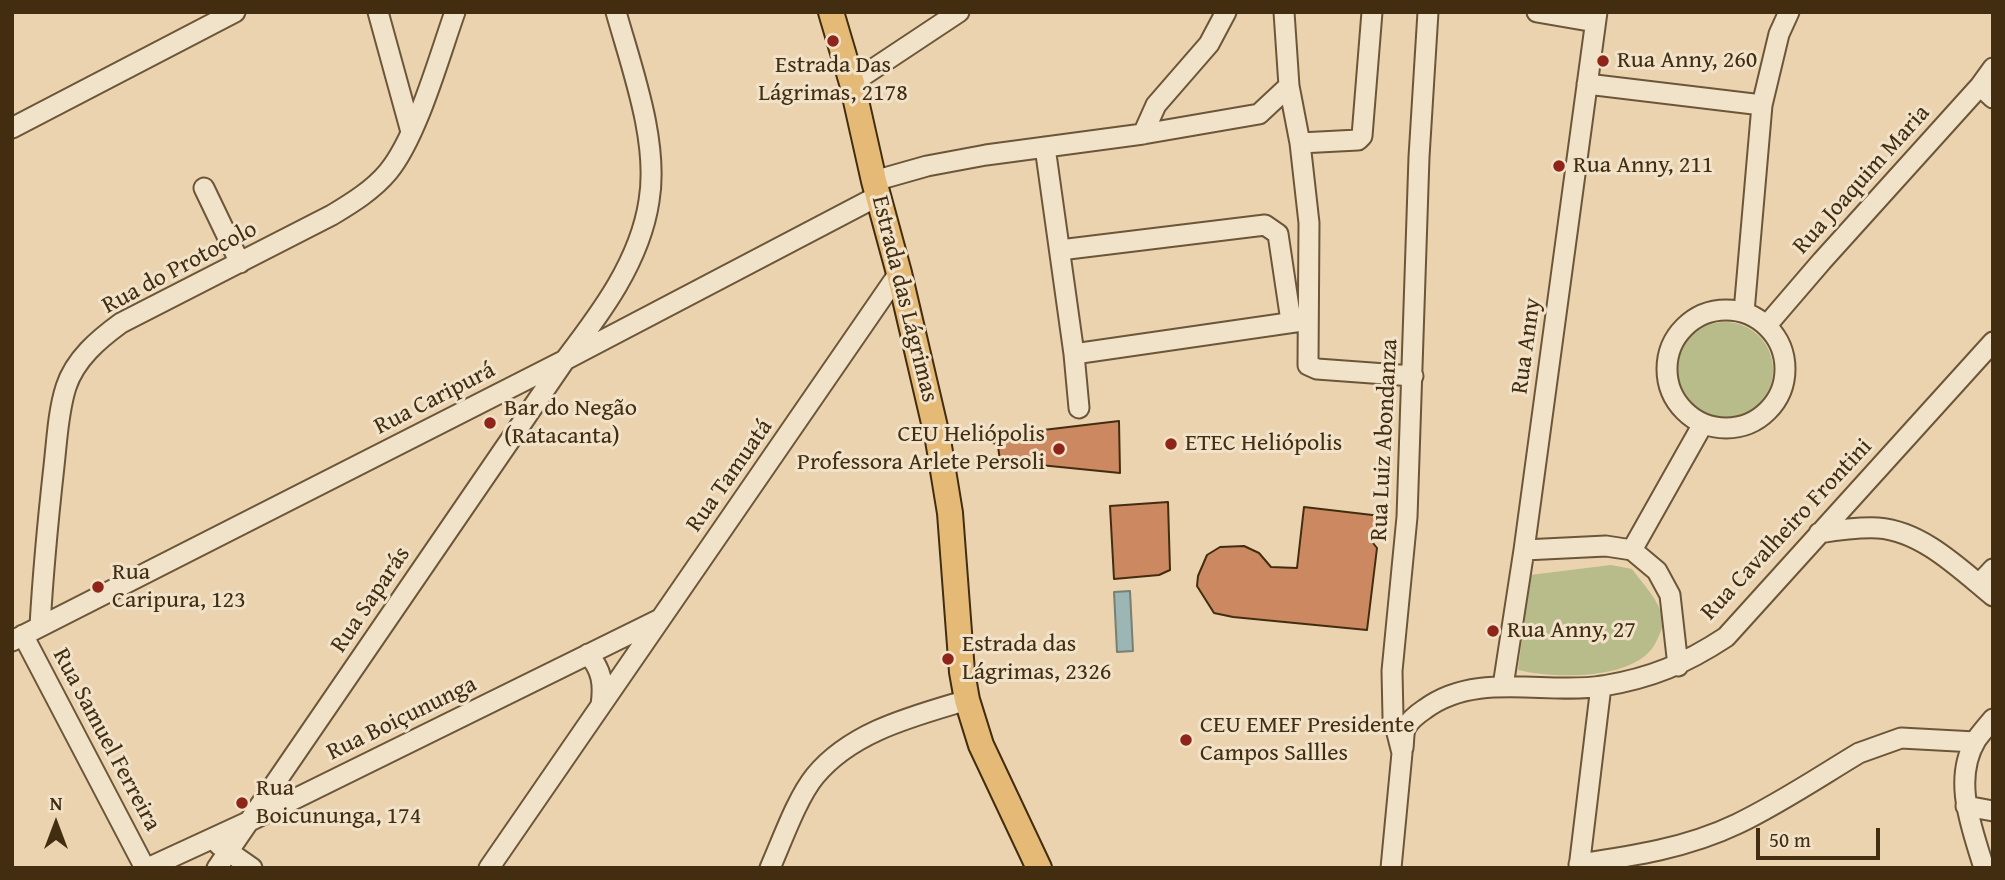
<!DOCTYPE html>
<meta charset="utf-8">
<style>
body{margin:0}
#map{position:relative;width:2005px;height:880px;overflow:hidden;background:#ead3ae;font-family:"Gentium Book Plus",serif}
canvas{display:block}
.frame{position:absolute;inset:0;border:14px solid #422d10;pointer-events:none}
.north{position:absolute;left:21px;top:789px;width:70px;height:70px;-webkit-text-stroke:5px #f1e2ca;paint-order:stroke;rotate:0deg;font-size:19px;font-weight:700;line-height:28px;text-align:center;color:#422d10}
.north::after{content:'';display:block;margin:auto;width:24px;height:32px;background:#422d10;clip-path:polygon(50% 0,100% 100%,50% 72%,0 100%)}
.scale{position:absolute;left:1756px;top:828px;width:124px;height:32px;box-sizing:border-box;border:4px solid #422d10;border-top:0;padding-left:9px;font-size:21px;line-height:24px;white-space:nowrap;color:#422d10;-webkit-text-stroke:5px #f1e2ca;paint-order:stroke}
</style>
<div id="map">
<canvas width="2005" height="880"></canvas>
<div class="frame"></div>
<div class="north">N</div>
<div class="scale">50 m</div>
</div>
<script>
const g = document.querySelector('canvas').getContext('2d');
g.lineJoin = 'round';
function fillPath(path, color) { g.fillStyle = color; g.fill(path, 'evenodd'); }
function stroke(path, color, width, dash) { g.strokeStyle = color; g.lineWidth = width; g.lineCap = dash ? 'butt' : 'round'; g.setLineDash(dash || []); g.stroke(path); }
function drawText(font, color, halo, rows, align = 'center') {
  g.font = font + ' "Gentium Book Plus",serif'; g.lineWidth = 6; g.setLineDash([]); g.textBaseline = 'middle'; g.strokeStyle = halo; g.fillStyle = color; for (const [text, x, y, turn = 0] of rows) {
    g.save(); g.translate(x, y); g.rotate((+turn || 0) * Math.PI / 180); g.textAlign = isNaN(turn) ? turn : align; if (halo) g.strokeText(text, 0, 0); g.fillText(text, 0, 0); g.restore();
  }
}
const green = new Path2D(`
 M1677 370a48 48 0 1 1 96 0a48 48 0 1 1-96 0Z
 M1611,565L1632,569C1643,584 1659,600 1663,619C1664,626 1660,633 1657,640C1640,681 1555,679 1518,670L1530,575Z`);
const water = new Path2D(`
 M1130,591L1133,651L1117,652L1114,592Z`);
const building = new Path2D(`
 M1119,421L1120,473L1000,461L998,446L984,437Z
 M1168,502L1170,570L1159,575L1114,579L1110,506Z
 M1304,507L1381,516L1373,543L1377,548L1367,630L1233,617L1214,613L1197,586L1198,576L1207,555L1220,547L1244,546L1259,553L1271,567L1297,568Z`);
const minor = new Path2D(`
 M378,12L411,132
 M1284,12L1289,86L1300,143L1309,223L1308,365L1317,369L1413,376
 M1537,12L1595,22
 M852,83L959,12
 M1587,84L1762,105
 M1980,86L1993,98
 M12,128L235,12
 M1143,134L1156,105L1209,44L1226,12
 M1300,143L1358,140L1362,136L1372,12
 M1045,147L1074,354L1079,408
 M874,181L927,166L986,155L1143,134L1259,114L1289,86
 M204,188L240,263
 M1060,250L1265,225L1278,234L1291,321
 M1667 369a59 59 0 1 1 118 0a59 59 0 1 1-118 0Z
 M1744,312L1762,105L1779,34L1789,12
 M1767,325L1822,261L1980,86L1993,68
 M1074,354L1302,321
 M1819,533C1838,530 1858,527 1878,528C1922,531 1960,569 1993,596
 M1524,550L1606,546L1632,550L1657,571L1670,595L1678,666
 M1632,550L1703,424
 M1979,584L1993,569
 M40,626C43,573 48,520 54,466C57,440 58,412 66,387C75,359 99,339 121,323L332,215C352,203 373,190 388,172C417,137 439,57 455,12
 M23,635L145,868
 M12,641L565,360L878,196
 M588,654C602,670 604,684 601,705
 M1503,686L1524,550L1597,12
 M1403,748C1404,742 1403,733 1406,727C1410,720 1419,713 1425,709C1476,671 1545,695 1603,686C1651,678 1685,664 1726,637L1993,342
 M1966,806L1993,811
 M219,845L252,868
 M1579,864C1633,856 1687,848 1737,824C1779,804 1819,777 1859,753L1901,738L1975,742
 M148,868L250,821L660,619
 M217,868L565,360C601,313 640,261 649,201C659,142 632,69 616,12
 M489,868L899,273
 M770,868C782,841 797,798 815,776C852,731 914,716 967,700
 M1391,868L1402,753L1393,717L1392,671L1407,517L1419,157L1428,12
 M1579,868L1601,686
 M1984,868C1972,828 1952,780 1976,740C1981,733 1987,726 1993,719`);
const major = new Path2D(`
 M831,12L852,83L874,181L899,273L938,440L950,513L962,672L967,700L981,745L1039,868`);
const markers = [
 [833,41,7,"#8f2418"],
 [1603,61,7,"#8f2418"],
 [1559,166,7,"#8f2418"],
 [490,423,7,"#8f2418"],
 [1171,444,7,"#8f2418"],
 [1059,449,7,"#8f2418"],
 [98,587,7,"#8f2418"],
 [1493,631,7,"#8f2418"],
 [948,659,7,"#8f2418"],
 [1186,740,7,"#8f2418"],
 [242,803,7,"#8f2418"]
];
const poiNames = [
 ["Rua Anny, 260",1617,61],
 ["Estrada Das",833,66,"center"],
 ["Lágrimas, 2178",833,94,"center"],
 ["Rua Anny, 211",1573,166],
 ["Bar do Negão",504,409],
 ["(Ratacanta)",504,437],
 ["CEU Heliópolis",1045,435,"right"],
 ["Professora Arlete Persoli",1045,463,"right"],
 ["ETEC Heliópolis",1185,444],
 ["Rua",112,573],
 ["Caripura, 123",112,601],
 ["Rua Anny, 27",1507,631],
 ["Estrada das",962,645],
 ["Lágrimas, 2326",962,673],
 ["CEU EMEF Presidente",1200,726],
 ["Campos Sallles",1200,754],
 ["Rua",256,789],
 ["Boicununga, 174",256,817]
];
const streetNames = [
 ["Rua Joaquim Maria",1862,180,-48],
 ["Rua do Protocolo",180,268,-28],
 ["Estrada das Lágrimas",904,299,76],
 ["Rua Anny",1527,346,-82],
 ["Rua Caripurá",435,399,-27],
 ["Rua Luiz Abondanza",1385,440,-87],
 ["Rua Tamuatá",730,476,-55],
 ["Rua Cavalheiro Frontini",1787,530,-47],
 ["Rua Saparás",371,600,-56],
 ["Rua Boiçununga",402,719,-26],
 ["Rua Samuel Ferreira",106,740,62]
];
fillPath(green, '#b7bc8a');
fillPath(water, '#9cb5b5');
stroke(water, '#787f73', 2);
fillPath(building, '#cc8861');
stroke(building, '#422d10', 2);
stroke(minor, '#6c5638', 23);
stroke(major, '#422d10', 28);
stroke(minor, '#f1e2ca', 19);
stroke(major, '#e5ba77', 24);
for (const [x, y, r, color] of markers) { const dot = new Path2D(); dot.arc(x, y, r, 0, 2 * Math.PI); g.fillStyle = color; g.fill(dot); stroke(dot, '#f1e2ca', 2.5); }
drawText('24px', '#422d10', '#f1e2ca', poiNames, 'left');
drawText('24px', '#422d10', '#f1e2ca', streetNames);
</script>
